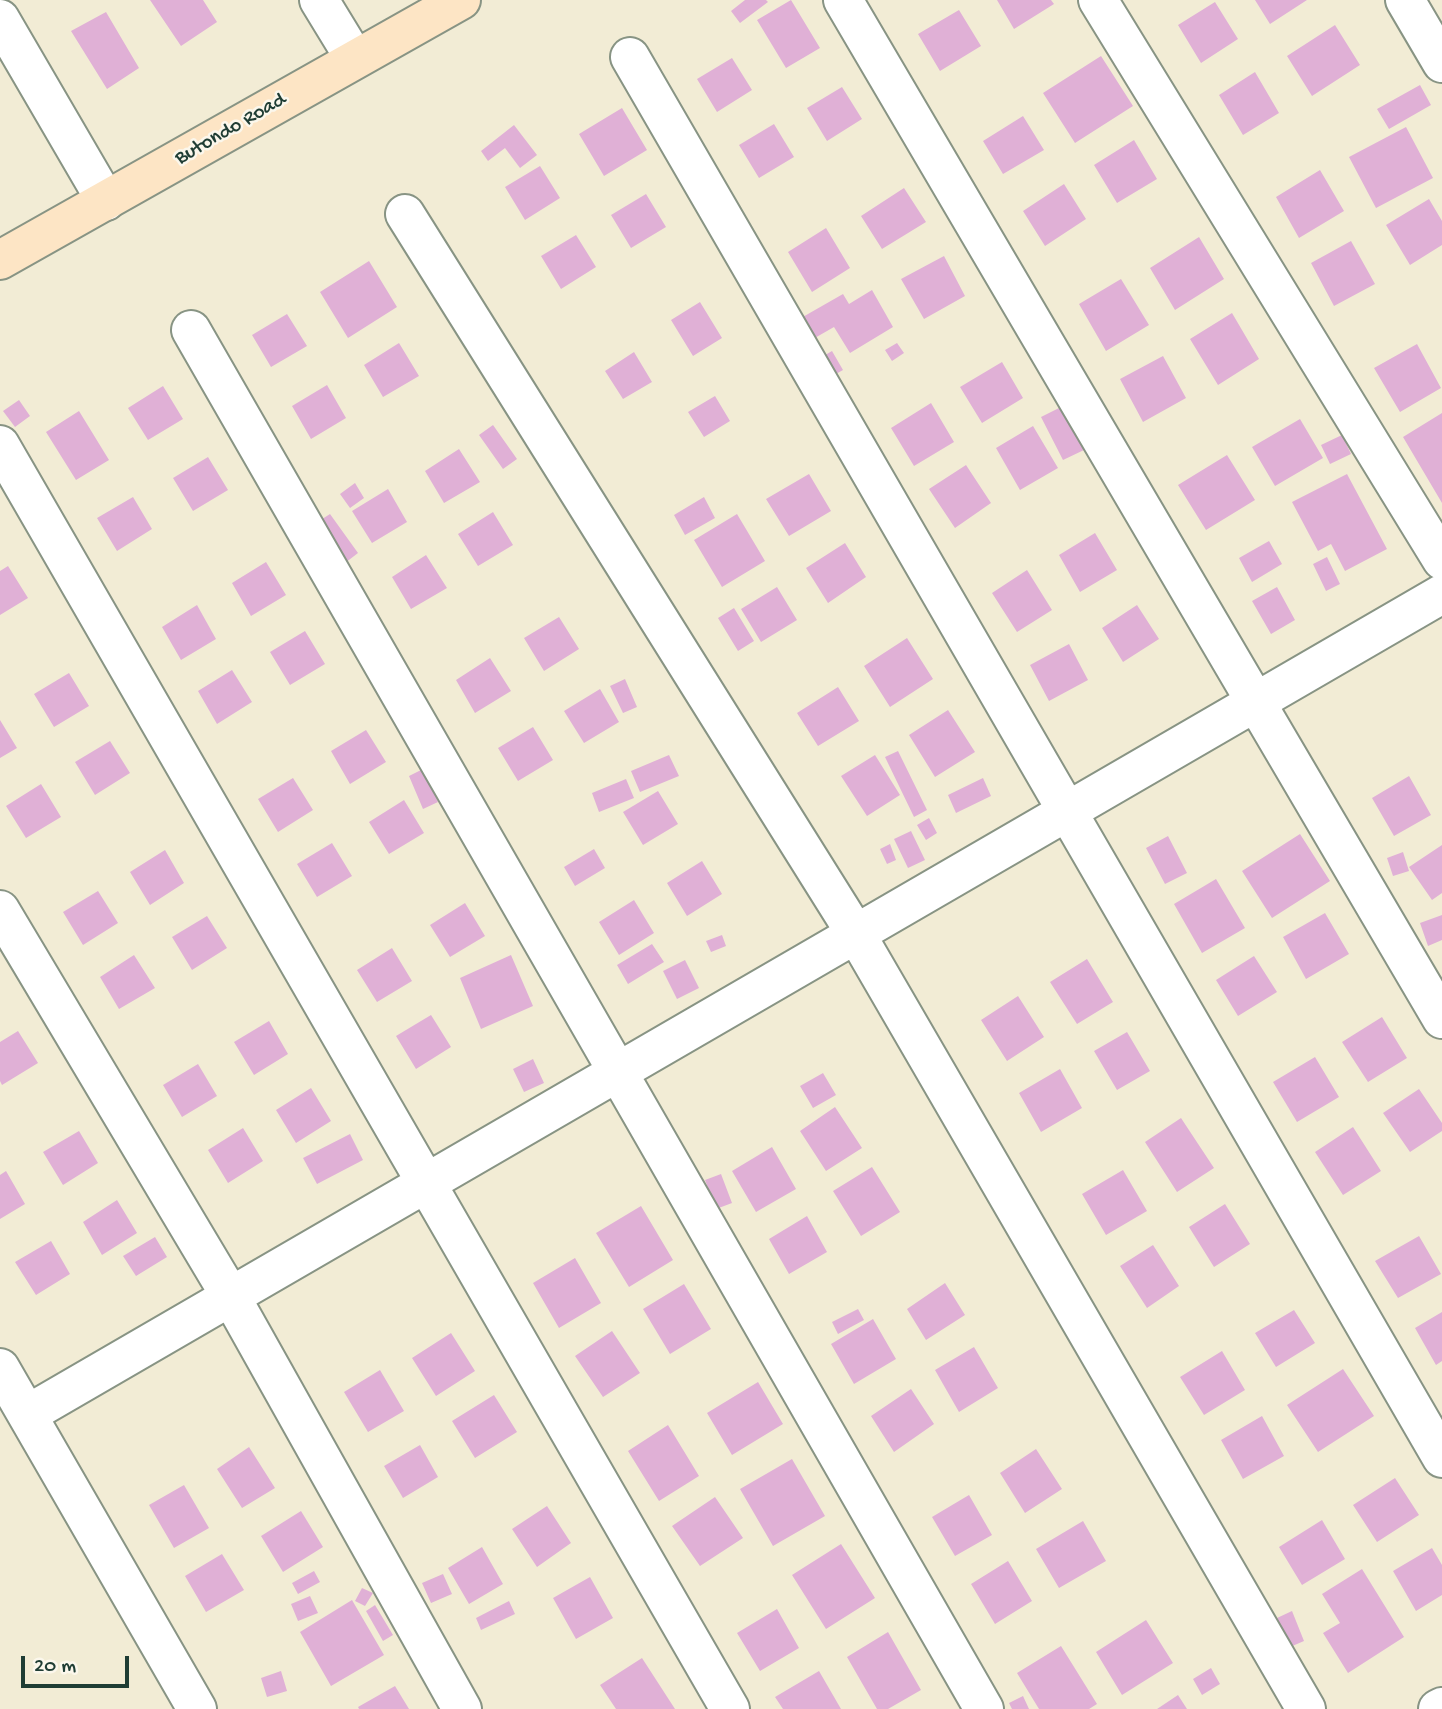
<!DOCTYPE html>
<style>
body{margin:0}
#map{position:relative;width:1442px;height:1709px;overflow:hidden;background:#f2ecd5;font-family:"Gochi Hand",sans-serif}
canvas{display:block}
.scale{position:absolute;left:21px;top:1656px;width:108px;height:32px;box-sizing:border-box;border:4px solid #1f3d34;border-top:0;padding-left:9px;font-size:21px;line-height:24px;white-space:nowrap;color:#1f3d34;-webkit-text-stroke:5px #fbf7ec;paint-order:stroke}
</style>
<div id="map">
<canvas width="1442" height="1709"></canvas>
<div class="scale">20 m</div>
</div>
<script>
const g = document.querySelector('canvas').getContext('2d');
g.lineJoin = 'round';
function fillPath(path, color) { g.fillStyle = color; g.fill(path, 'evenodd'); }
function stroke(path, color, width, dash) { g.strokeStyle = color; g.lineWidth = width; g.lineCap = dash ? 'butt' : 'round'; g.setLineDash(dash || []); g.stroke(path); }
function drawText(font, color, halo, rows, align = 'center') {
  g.font = font + ' "Gochi Hand",sans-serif'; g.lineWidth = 5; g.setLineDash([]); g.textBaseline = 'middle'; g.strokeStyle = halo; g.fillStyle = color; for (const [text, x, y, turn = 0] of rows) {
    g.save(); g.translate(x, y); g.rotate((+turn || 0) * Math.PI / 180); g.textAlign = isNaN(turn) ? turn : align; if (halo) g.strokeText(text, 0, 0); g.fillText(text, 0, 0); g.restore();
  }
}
const building = new Path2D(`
 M150,0H203L217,22L181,46Z
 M745,0H766L768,2L740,23L731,11Z
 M791,0L820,48L786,68L757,20Z
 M997,0H1051L1054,4L1014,29Z
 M1255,0H1307L1270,24Z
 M1215,2L1238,39L1201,63L1178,25Z
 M959,10L981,46L940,71L918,34Z
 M106,12L139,68L107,89L71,31Z
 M1335,25L1360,65L1312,96L1287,56Z
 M1101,56L1133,106L1075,143L1043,93Z
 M732,58L752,90L717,112L697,79Z
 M1255,72L1279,113L1243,135L1219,95Z
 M1420,85L1431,105L1389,129L1377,109Z
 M842,87L862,119L827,141L807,108Z
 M622,108L647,150L604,176L579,134Z
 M1023,116L1044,150L1003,174L983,141Z
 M774,124L794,157L759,178L739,145Z
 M514,125L537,155L520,168L505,148L488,161L481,151Z
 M1406,127L1433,178L1376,208L1349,157Z
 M1134,140L1157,179L1117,203L1094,165Z
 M540,166L560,198L525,220L505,187Z
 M1320,170L1344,211L1299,238L1276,197Z
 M1064,184L1086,219L1045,246L1023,211Z
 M904,188L926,222L882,249L861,216Z
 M646,194L666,227L631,248L611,215Z
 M1429,199L1442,221V245L1410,265L1386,225Z
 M826,228L850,268L812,292L788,252Z
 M576,235L596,267L561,289L541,256Z
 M1199,237L1224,279L1175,310L1150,268Z
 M1351,241L1375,284L1334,306L1311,263Z
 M944,256L965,296L924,319L901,279Z
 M369,261L397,307L348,338L320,292Z
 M1121,279L1149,325L1106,351L1079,304Z
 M872,290L893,327L850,353L834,327L813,339L801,318L843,294L849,304Z
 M700,302L722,338L693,356L671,320Z
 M1232,313L1259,359L1218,385L1190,339Z
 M287,314L307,346L271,367L252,335Z
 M399,343L419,376L383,397L364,365Z
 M897,343L904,353L892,361L885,350Z
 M1417,344L1441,388L1400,412L1374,368Z
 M832,351L843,370L827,379L815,361Z
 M634,352L652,382L623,399L605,371Z
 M1163,356L1186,398L1143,422L1120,379Z
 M1002,362L1023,398L982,423L960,387Z
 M327,385L346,418L311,439L292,406Z
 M163,386L183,419L148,440L128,408Z
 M715,396L730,421L704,437L688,412Z
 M19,400L30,416L15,427L3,411Z
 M931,403L954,442L914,466L891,428Z
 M1063,406L1084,450L1063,460L1041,417Z
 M79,411L109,460L76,480L46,432Z
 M1442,413V503L1403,437Z
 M1300,419L1323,458L1275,486L1252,447Z
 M493,425L517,459L503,469L479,435Z
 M1033,426L1058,468L1020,490L996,448Z
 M1342,435L1351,454L1330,464L1321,445Z
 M459,449L480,482L444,503L425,471Z
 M1227,455L1255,500L1206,530L1178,485Z
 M208,457L228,490L193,511L173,478Z
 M966,465L991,503L955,528L929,489Z
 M809,474L831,511L789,536L766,499Z
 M1347,474L1387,549L1345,571L1331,544L1318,551L1292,502Z
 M355,483L364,498L350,508L340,494Z
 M388,489L407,522L372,543L352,511Z
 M133,497L152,529L117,551L97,518Z
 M704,497L715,518L685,535L674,515Z
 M493,512L513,545L478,566L458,534Z
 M330,514L358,553L345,563L316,523Z
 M737,514L765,561L722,587L694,540Z
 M1095,533L1117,570L1080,592L1059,555Z
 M1269,541L1282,564L1252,582L1239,558Z
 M845,543L866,577L828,603L806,568Z
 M426,555L447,588L411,609L392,577Z
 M1327,557L1340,584L1326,591L1313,564Z
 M266,562L286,595L251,616L232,583Z
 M8,566L28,598L0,615V571Z
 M1027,570L1052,610L1017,632L992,593Z
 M777,587L797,620L761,642L741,609Z
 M1277,587L1295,620L1271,634L1252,601Z
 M197,605L216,639L181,660L162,627Z
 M1137,605L1159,639L1123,662L1102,628Z
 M734,608L754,641L738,651L718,618Z
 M559,617L579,649L544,671L524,638Z
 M305,631L325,664L290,685L270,652Z
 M907,638L933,679L890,707L864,666Z
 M1069,644L1088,680L1049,701L1030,665Z
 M490,658L511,691L475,713L456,680Z
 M232,670L252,702L217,724L198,691Z
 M69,673L89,706L54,727L34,694Z
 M625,679L637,707L623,713L610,686Z
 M838,687L859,721L818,746L797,713Z
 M600,689L619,722L584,743L564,711Z
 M948,710L975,752L935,777L909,735Z
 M0,720L17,748L0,758Z
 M533,727L553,760L518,781L498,748Z
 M366,730L386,762L350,784L331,751Z
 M110,741L130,773L95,795L75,762Z
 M898,751L927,810L914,817L885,757Z
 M669,755L679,776L640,792L631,771Z
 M875,755L900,795L867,816L841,776Z
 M423,769L438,802L423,809L409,776Z
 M1409,776L1431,815L1394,836L1372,798Z
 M293,778L313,810L278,832L258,799Z
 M983,778L991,796L956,813L948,795Z
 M626,779L634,798L599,812L592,793Z
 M41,784L61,817L26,838L6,806Z
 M658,791L678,824L643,845L623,812Z
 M404,800L424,833L389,854L369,822Z
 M929,818L937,833L926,840L917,825Z
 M911,831L925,860L908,868L894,839Z
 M1300,834L1330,881L1272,918L1242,871Z
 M1168,836L1187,873L1165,884L1146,848Z
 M332,843L352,876L317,897L297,864Z
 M890,844L896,860L887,864L880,849Z
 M1442,845V893L1432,900L1409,867Z
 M594,849L605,868L575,886L564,867Z
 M165,850L184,883L150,905L130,872Z
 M1403,852L1409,871L1393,876L1387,858Z
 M702,861L722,894L687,916L667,883Z
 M1216,879L1245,928L1202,953L1174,904Z
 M98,891L118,923L83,945L63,912Z
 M634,900L654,933L619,955L599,922Z
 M465,903L485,936L450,957L430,925Z
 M1325,913L1349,954L1306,979L1283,937Z
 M1442,915V940L1428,946L1420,923Z
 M207,916L227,948L192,970L172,937Z
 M722,935L726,946L711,952L706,941Z
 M652,944L664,962L628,984L617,965Z
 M392,948L412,981L377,1002L357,970Z
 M134,955L155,988L119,1009L100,977Z
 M511,955L533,1006L481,1029L460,978Z
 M1254,956L1277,992L1238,1016L1216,980Z
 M1087,959L1113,1002L1077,1024L1050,982Z
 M685,960L699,988L677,999L663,971Z
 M1018,996L1044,1037L1007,1061L981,1020Z
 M431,1015L451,1047L416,1069L396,1036Z
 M1382,1017L1407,1058L1368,1082L1342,1042Z
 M269,1021L288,1054L254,1075L234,1042Z
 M18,1031L38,1063L2,1085L0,1081V1042Z
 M1127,1032L1150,1071L1117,1090L1094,1051Z
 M1315,1057L1339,1097L1297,1122L1273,1082Z
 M533,1059L544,1083L524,1092L513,1069Z
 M198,1064L217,1096L182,1117L163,1085Z
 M1060,1069L1082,1108L1041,1132L1019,1093Z
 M823,1073L836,1095L813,1108L800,1086Z
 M311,1088L331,1121L296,1143L276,1110Z
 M1419,1089L1442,1123V1131L1410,1152L1383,1113Z
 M835,1107L862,1148L826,1171L800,1131Z
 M1181,1118L1214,1168L1177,1192L1145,1142Z
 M1353,1127L1381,1171L1343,1195L1315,1152Z
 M243,1128L263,1161L228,1183L208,1150Z
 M79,1131L98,1163L63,1185L43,1152Z
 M350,1134L363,1160L317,1184L303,1158Z
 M772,1147L796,1189L756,1212L732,1171Z
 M872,1167L900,1212L861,1236L833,1191Z
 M1123,1170L1147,1211L1106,1235L1082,1194Z
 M6,1171L25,1204L0,1219V1175Z
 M721,1174L732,1203L716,1209L705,1180Z
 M117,1200L137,1233L102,1255L83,1222Z
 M1225,1204L1250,1244L1214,1267L1189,1227Z
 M641,1206L673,1260L629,1287L596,1233Z
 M807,1216L827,1252L789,1274L769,1239Z
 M1419,1236L1441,1274L1398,1298L1375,1261Z
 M155,1237L167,1257L136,1276L123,1256Z
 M51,1241L70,1274L36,1295L15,1262Z
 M1153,1245L1179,1286L1147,1308L1120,1266Z
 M575,1258L601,1303L559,1328L533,1283Z
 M945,1283L965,1315L926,1340L907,1309Z
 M684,1284L711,1329L670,1354L643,1309Z
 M858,1309L864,1320L838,1334L832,1322Z
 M1294,1310L1315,1343L1276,1367L1255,1333Z
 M1442,1312V1361L1436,1365L1415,1328Z
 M873,1319L896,1359L854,1384L831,1344Z
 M612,1331L640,1373L603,1397L575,1356Z
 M451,1333L475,1371L436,1396L412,1358Z
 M974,1347L998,1388L959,1412L935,1370Z
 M1222,1351L1245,1390L1204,1415L1180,1377Z
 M1343,1369L1374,1416L1318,1452L1287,1405Z
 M380,1370L404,1411L368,1432L344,1392Z
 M758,1382L783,1424L732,1455L707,1413Z
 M911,1389L934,1424L894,1452L871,1416Z
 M494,1395L517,1432L475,1458L452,1421Z
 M1262,1416L1284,1456L1243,1479L1221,1440Z
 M668,1425L699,1476L659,1501L628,1451Z
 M420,1445L438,1477L403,1498L384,1466Z
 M249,1447L275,1488L242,1508L217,1469Z
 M1036,1449L1062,1489L1025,1513L1000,1473Z
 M792,1459L825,1516L773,1546L740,1489Z
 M1395,1478L1419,1515L1377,1542L1353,1505Z
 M184,1485L209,1528L174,1548L149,1505Z
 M969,1495L992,1535L955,1556L932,1517Z
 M715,1497L743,1538L700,1566L672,1526Z
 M547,1506L571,1543L537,1567L512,1529Z
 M301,1511L323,1547L283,1572L261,1536Z
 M1322,1520L1345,1559L1302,1585L1279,1547Z
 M1083,1521L1106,1561L1059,1588L1036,1549Z
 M841,1544L875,1598L826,1629L792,1575Z
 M482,1547L503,1584L469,1604L448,1568Z
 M1432,1548L1442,1565V1595L1416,1611L1393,1571Z
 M222,1554L244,1590L206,1612L185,1576Z
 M1008,1561L1032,1601L995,1624L971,1584Z
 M1362,1569L1404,1637L1348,1673L1323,1633L1340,1623L1322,1594Z
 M314,1571L320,1582L298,1594L292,1583Z
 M443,1574L452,1594L431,1603L422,1583Z
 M590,1577L613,1618L576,1639L553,1598Z
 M362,1588L373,1593L365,1606L355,1601Z
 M310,1596L318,1613L298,1621L291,1604Z
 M352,1600L384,1655L331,1686L300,1632Z
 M509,1601L515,1614L481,1630L476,1618Z
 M375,1605L393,1635L383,1641L366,1611Z
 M777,1609L799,1648L760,1671L737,1633Z
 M1292,1611L1304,1641L1290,1647L1277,1618Z
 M1146,1620L1173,1663L1122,1695L1096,1652Z
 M888,1632L921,1690L888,1709H877L847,1657Z
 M1061,1646L1097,1704L1089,1709H1039L1017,1673Z
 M642,1658L675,1709H616L600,1685Z
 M1211,1668L1220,1684L1202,1695L1193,1679Z
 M281,1671L287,1691L267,1697L261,1678Z
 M819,1671L841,1709H783L775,1697Z
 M395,1686L409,1709H359L358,1707Z
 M1178,1695L1187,1709H1157Z
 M1023,1696L1029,1709H1012L1009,1703Z`);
const street = new Path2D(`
 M319,0L355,59
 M843,0L1442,1019
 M1098,0L1442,560
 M1405,0L1442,63
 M0,19L106,201
 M630,57L1442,1458
 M405,214L856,934L1306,1709
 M191,330L984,1709
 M0,445L730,1709
 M0,910L231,1297L462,1709
 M0,1368L197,1709
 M28,1414L1442,594
 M1438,1709L1442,1707`);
const secondary = new Path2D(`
 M0,260L461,0`);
const streetNames = [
 ["Butondo Road",231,130,-30]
];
fillPath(building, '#e0b0d6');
stroke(street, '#889484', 42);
stroke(secondary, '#889484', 42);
stroke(street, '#fff', 38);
stroke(secondary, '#fde5c5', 38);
drawText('21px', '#1f3d34', '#fbf7ec', streetNames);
</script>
